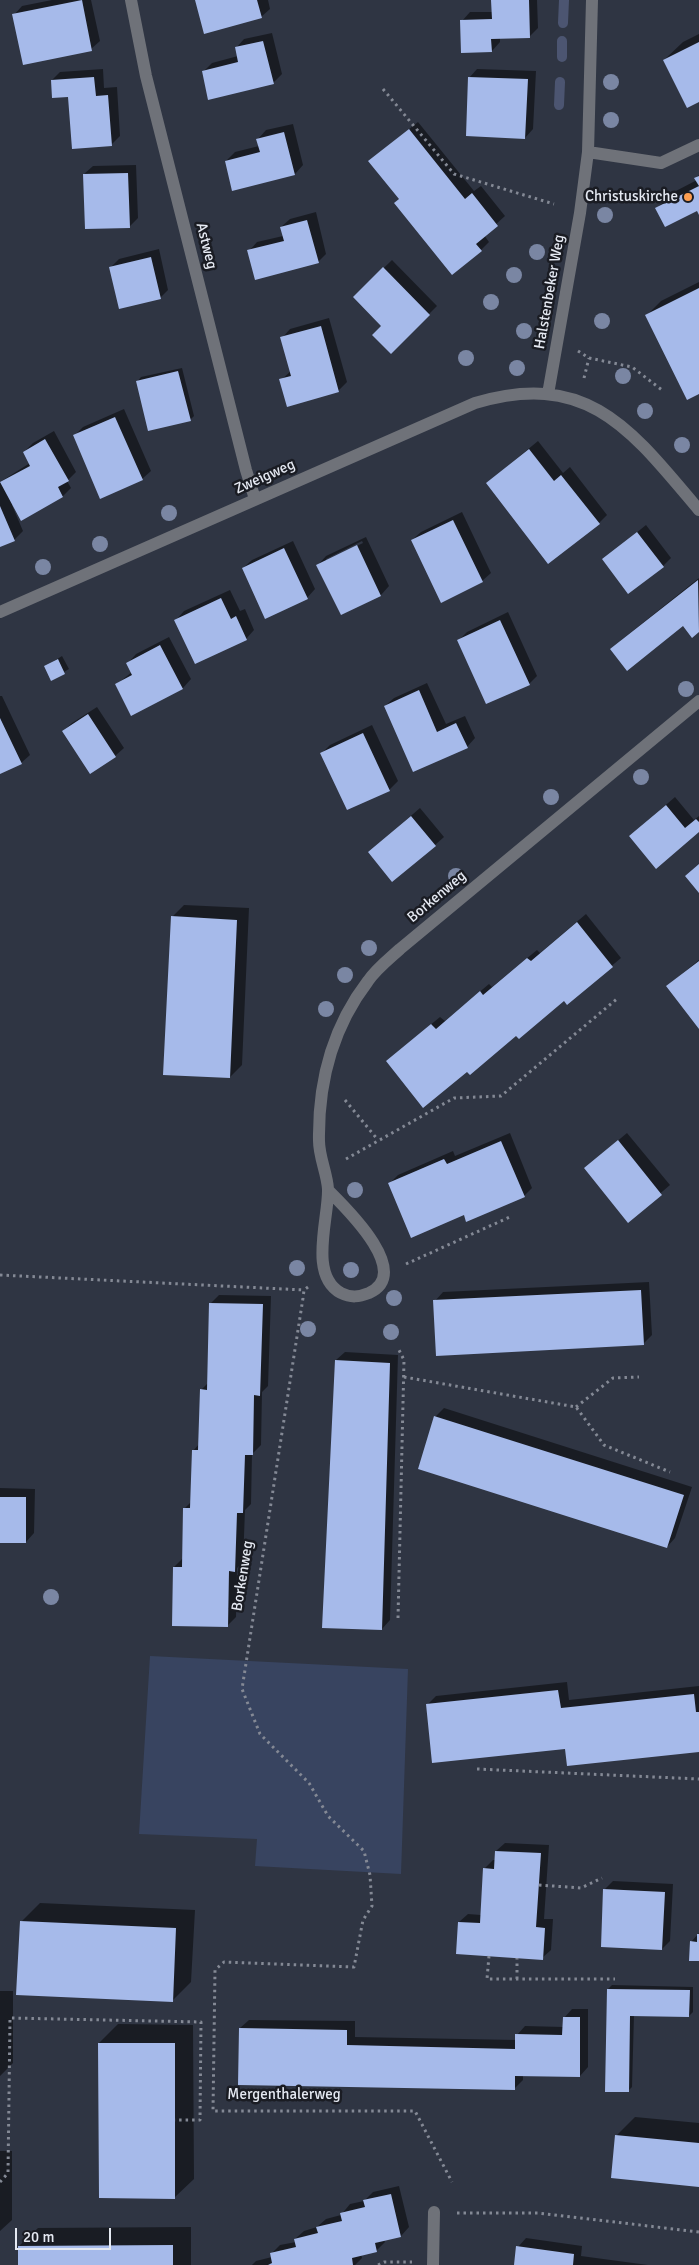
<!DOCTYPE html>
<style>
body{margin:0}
#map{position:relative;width:699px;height:2265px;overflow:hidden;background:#2f3543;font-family:Signika,sans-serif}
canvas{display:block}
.scale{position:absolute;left:15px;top:2228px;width:96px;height:22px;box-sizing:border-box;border:2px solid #e5e9f2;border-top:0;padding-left:6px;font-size:15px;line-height:18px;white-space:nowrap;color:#e5e9f2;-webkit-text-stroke:4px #1a1c23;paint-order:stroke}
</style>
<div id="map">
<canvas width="699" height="2265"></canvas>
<div class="scale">20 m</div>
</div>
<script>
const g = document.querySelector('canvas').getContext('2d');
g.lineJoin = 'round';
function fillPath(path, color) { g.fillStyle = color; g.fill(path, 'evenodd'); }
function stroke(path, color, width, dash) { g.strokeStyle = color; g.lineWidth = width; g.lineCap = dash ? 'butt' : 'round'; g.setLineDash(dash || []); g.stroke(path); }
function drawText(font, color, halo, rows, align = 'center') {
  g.font = font + ' Signika,sans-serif'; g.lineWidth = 5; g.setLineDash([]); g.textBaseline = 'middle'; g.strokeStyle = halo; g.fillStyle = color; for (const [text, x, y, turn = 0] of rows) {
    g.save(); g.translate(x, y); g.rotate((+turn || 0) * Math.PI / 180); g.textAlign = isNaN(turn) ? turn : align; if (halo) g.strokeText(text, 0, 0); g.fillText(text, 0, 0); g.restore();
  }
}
const green = new Path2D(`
 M150,1656L408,1669L401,1874L255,1866L257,1839L139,1834Z`);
const shadow = new Path2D(`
 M52,0H91L100,41L91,49L14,15L22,6Z
 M196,0H268L270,9L261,17Z
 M492,0H537L538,28L530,36L500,37V42L492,51L462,21L470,12H493Z
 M272,33L282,74L273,83L203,72L212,63L238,56L236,48L244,39Z
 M699,34V101L664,60L683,42Z
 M103,69L104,88L117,87L120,136L112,144L69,96L52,80L60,72Z
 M477,69L536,71L533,129L525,138L469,78Z
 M418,122L474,191L481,186L505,216L484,235L489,242L481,250L379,153Z
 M293,124L303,165L295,174L226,161L235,152L259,146L258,139L266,130Z
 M136,165L138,218L129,227L84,174L93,166Z
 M699,175V212L697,209L657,208L672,193L697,180L696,178Z
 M316,212L326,254L318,262L249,251L257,242L283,236L281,227L290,219Z
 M159,249L168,290L160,298L110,268L119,259Z
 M392,260L437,306L391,352L382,326L354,297Z
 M699,282V392L646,316L661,301Z
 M329,318L347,382L338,391L281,380L291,371L282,338L290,329Z
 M182,368L194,416L190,420L137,382L141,377Z
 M124,409L151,471L142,479L74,436L83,427Z
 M54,431L76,472L67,481L71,488L63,496L21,519L13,504L12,505L23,531L14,540L0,546V482L30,463L24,452L33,443Z
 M538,441L563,473L570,467L607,515L599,523L487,483Z
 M462,512L491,573L482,581L412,540L421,532Z
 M646,525L671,558L663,566L604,559Z
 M366,537L389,586L381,595L341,614L318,565L326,556ZM362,541L363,543L326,561V559Z
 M293,541L315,589L307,598L243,568L252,560Z
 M699,578V630L692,636L683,624L620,641Z
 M230,590L240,611L245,609L254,630L246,639L176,620L184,611Z
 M508,612L537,676L529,684L459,640L467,632Z
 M169,637L191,679L183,688L132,714L117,684L132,672L128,663L136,654Z
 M62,656L69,669L52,679L46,666Z
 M427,683L446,724L465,716L475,738L467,747L413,771L385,706L394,698Z
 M0,696H2L30,755L21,763L0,773Z
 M97,707L124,748L115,756L63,731L72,723Z
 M372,725L398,781L389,790L322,753L330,745Z
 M675,797L694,820L699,816V830L630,836Z
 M420,808L444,837L435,845L369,852Z
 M184,905L249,908L242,1065L230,1077L172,917Z
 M586,914L621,958L567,1003L564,1000L467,1070L396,1053L440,1017L445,1021L489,984L492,987L537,950L540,953Z
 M699,960V1027L667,986Z
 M510,1133L532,1188L524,1196L465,1213L390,1183L398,1175L453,1151L455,1156Z
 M627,1133L670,1185L628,1221L585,1168Z
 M649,1282L652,1335L643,1344L435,1301L443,1292Z
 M219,1295L271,1296L268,1386L262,1392L261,1445L252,1454L251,1504L245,1510L243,1562L237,1568L236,1617L227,1626L174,1567L183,1558L184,1509L192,1501L193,1451L199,1444L201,1390L209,1382L210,1304Z
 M345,1352L398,1355L390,1620L382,1629L336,1360Z
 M444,1408L692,1487L675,1538L667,1547L435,1417Z
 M0,1488L35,1489L34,1533L26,1542H0Z
 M567,1682L569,1700L699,1686V1751L566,1748L427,1705L436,1696Z
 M505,1843L549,1845L544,1919H553L551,1950L542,1958L459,1922L468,1914L481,1915L484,1869L493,1860H495L496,1851Z
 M613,1881L673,1884L670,1941L662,1949L605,1889Z
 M40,1903L195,1910L191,1982L172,2001L21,1922Z
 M699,1933V1960L691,1942Z
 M612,1985L693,1987V2012L689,2016L634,2015L632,2087L628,2091L608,1989Z
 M0,1991H13V2063L0,2076Z
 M572,2009H588V2067L580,2076L523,2075V2080L515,2088L240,2028L249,2020L355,2021V2037L517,2040V2035L525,2026L564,2027V2018Z
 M118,2024L193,2025L194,2179L175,2197L99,2043Z
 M635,2117L699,2123V2185L616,2136Z
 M0,2151H12V2220L0,2231Z
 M399,2186L409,2227L401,2236L384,2240L385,2242L376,2251L361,2254L362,2258L355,2265H252L256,2261L272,2257L271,2254L280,2245L296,2242L295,2239L304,2231L317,2227L326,2219L341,2215L350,2204L364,2201L373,2192Z
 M191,2227V2265H20L19,2246L38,2228Z
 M526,2238L582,2246L581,2256L648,2265H515L518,2247Z`);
const stream = new Path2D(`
 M563,23L564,0
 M562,57V41
 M559,105L560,82`);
const building = new Path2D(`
 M82,0L92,51L23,65L12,14Z
 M195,0H257L262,18L204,34Z
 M491,0H529L530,38L491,39L492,52L461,53L460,20L492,19Z
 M263,41L274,84L208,100L202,71L238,62L235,47Z
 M699,42V102L687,108L663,60Z
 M94,77L96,96L108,95L112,146L72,149L68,97L52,98L51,80Z
 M468,77L528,79L525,139L466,136Z
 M409,129L465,199L472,193L498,226L476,244L482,251L452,275L394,203L399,199L368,161Z
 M284,132L295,175L232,191L225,161L260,152L256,139Z
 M128,173L130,228L85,229L83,174Z
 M699,176V215L697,211L665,227L655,208L699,186L694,178Z
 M307,220L319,263L255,280L247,250L284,241L280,227Z
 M151,257L161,299L119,309L109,267Z
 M383,267L430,315L391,354L372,335L381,326L353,297Z
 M699,288V394L687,400L645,315Z
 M321,326L339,392L287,407L279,379L291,376L280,337Z
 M178,371L191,421L148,431L136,381Z
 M115,417L143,480L100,499L73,435Z
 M45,439L69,481L58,487L63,497L21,521L0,482L30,466L23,452Z
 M529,449L554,481L561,475L600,524L548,564L486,483Z
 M0,506L15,541L0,547Z
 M453,520L483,582L441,603L411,540Z
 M637,532L664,567L628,594L602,559Z
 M357,545L381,596L341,615L316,565Z
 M284,548L308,599L265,619L242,568Z
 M698,580L699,632L692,638L683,626L627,671L610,649Z
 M221,598L231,619L236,616L247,640L195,664L174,620Z
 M500,620L530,685L486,704L457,640Z
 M160,645L183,689L131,716L115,684L132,675L126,663Z
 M58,659L65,674L51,681L44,666Z
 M419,690L437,732L456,723L468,748L413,772L384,706Z
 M88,714L116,757L90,774L62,731Z
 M0,718L22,764L0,774Z
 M363,733L390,791L347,810L320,753Z
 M666,805L685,828L696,819L699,822V832L656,869L629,836Z
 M411,816L436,846L392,882L368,852Z
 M699,864V893L685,876Z
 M171,916L237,920L230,1078L163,1075Z
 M577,922L613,967L567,1005L564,1001L519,1039L516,1036L470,1075L467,1072L423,1108L386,1061L431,1024L436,1029L480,991L483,995L527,958L531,961Z
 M699,961V1029L666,986Z
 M618,1140L662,1195L628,1223L584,1168Z
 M501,1141L525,1197L466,1222L464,1215L411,1238L388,1183L444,1159L447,1164Z
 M641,1290L644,1345L436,1356L433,1300Z
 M209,1303L263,1304L260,1396L254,1395L253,1455H245L243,1513H237L235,1572L229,1571L228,1627L172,1626L173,1567H182L183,1508H190L192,1450H198L200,1389L207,1390Z
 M335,1360L390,1363L382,1630L322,1628Z
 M434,1416L684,1495L667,1548L418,1469Z
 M0,1497H26V1543H0Z
 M558,1690L561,1708L694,1694L696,1712H699V1752L567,1766L565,1749L432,1763L426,1704Z
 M495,1851L541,1853L536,1927L545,1928L543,1960L456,1954L458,1922L480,1923L483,1868L494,1869Z
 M603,1889L665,1892L662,1950L601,1947Z
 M20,1921L176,1928L173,2002L16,1995Z
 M697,1934H699V1961H689L690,1941L697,1942Z
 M607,1989L690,1990L689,2017L630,2016L629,2092H605Z
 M563,2017H580V2077L515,2076V2090L238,2085L239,2028L347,2030V2045L515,2049V2034L562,2035Z
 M98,2043H175V2199L99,2198Z
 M615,2135L699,2143V2187L611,2178Z
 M391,2194L401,2237L375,2243L377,2252L352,2258L353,2265H268L272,2263L270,2253L296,2247L294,2239L318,2233L316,2227L342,2221L340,2213L365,2207L363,2200Z
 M173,2245V2265H18V2246Z
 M516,2246L574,2254L573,2265H514Z`);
const path = new Path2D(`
 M383,89L454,174L554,204
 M578,351L589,358L632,367L662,390
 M584,378L589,358
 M345,1100L378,1140
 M346,1159L454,1098L501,1096L618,998
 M406,1264L512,1216
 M0,1275L304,1290
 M308,1287L304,1290L303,1298L242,1689L260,1734L309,1783L328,1816L364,1851L370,1875L372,1906L363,1920L354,1967L224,1962L215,1970L213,2111H415L452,2182
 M404,1377L576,1407L604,1445L670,1472
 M576,1407L613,1378L639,1377
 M398,1618L404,1360L398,1348
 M477,1769L699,1779
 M539,1885L581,1888L602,1878
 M489,1956L487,1979H615
 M517,1979V1958
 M0,2182L8,2173L10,2018L201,2022L200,2120H175
 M457,2213H538L699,2232
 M378,2265L384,2262H412`);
const minor = new Path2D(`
 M131,0L146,76L246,470L255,499
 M588,152L661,163L699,145
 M548,394L580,213L588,152L592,0
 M0,612L475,403C589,369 632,431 699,510
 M328,1190C345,1207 414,1273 369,1293C359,1297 351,1298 341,1293C308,1275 329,1218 328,1189C327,1173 319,1157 319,1141C318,1082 332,1028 368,981C376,969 389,959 400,949L699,701
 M433,2265L434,2212`);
const trees = [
 [611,82],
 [611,120],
 [605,215],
 [537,252],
 [514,275],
 [491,302],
 [602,321],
 [524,331],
 [466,358],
 [517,368],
 [623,376],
 [645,411],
 [682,445],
 [169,513],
 [100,544],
 [43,567],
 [686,689],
 [641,777],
 [551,797],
 [456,876],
 [369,948],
 [345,975],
 [326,1009],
 [355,1190],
 [297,1268],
 [351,1270],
 [394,1298],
 [308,1329],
 [391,1332],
 [51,1597]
];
const markers = [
 [688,197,5,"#fc9e52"]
];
const poiNames = [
 ["Christuskirche",678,197]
];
const streetNames = [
 ["Astweg",206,246,76],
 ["Halstenbeker Weg",550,292,-80],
 ["Zweigweg",265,477,-24],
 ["Borkenweg",437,897,-40],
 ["Borkenweg",243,1576,-81],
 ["Mergenthalerweg",284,2095]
];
fillPath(green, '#384460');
fillPath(shadow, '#0007');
stroke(stream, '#4c5571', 10);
fillPath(building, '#a6baea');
stroke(path, '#848995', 3, [2.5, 4]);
stroke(minor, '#6f7279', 12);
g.fillStyle = '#7a86a3';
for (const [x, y] of trees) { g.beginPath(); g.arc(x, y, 8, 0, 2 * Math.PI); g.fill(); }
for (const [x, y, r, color] of markers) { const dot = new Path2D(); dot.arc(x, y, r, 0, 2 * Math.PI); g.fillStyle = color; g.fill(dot); stroke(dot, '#1a1c23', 2); }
drawText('15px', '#e5e9f2', '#1a1c23', poiNames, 'right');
drawText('15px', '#e5e9f2', '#1a1c23', streetNames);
</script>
